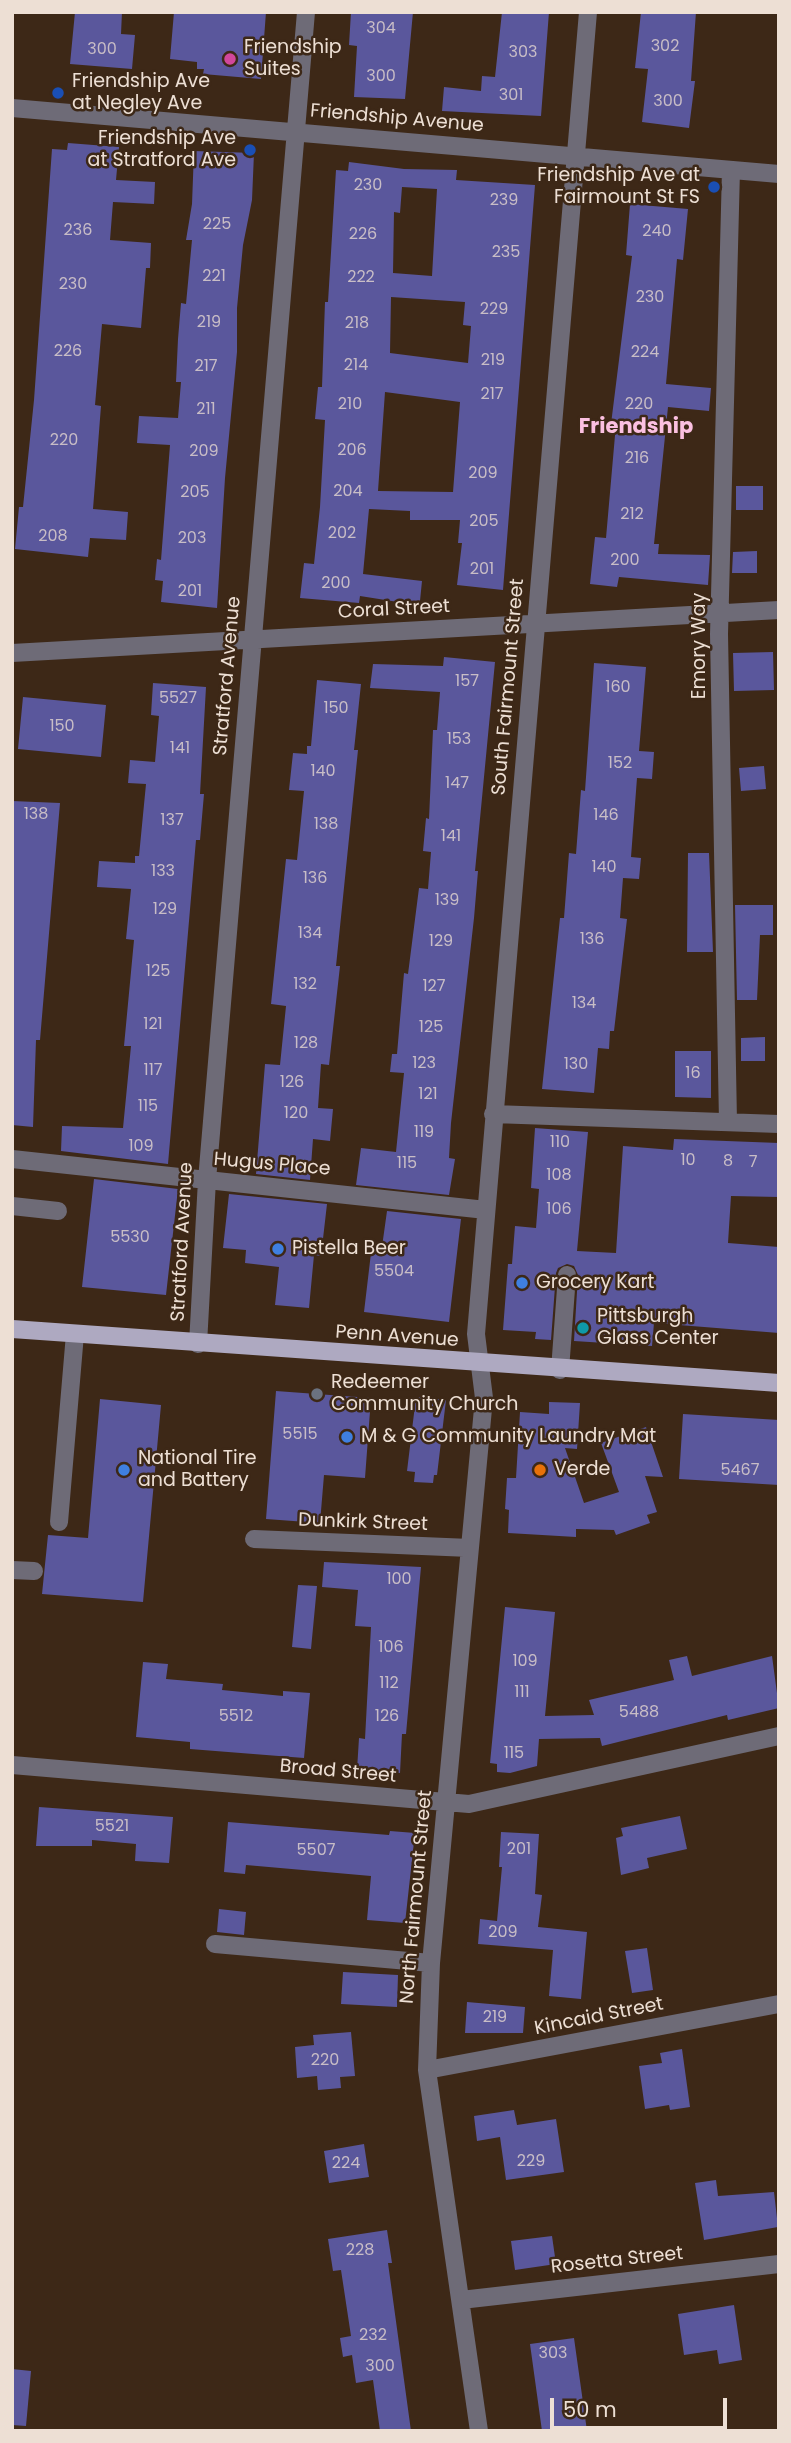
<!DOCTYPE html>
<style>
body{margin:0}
#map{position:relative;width:791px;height:2443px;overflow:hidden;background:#3d2817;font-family:Poppins,sans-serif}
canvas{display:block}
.frame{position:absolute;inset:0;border:14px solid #eddfd4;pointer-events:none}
.scale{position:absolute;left:550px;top:2398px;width:177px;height:32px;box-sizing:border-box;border:4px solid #eddfd4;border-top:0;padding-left:9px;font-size:21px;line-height:24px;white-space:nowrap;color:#eddfd4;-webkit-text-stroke:5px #3d2817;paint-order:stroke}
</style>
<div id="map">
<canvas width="791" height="2443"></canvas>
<div class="frame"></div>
<div class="scale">50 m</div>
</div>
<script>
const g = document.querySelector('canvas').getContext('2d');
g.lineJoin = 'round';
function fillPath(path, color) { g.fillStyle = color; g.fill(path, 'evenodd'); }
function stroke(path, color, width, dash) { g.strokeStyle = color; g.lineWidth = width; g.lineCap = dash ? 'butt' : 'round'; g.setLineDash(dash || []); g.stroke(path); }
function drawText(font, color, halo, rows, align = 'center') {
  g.font = font + ' Poppins,sans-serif'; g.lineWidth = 5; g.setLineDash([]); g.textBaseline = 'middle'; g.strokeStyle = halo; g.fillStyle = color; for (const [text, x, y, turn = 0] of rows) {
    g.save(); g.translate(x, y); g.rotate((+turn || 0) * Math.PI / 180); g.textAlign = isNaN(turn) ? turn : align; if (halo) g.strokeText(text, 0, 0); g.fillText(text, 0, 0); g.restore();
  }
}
const building = new Path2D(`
 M75,12H122L121,34L135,35L132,69L70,64Z
 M174,12H266L261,79L203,74L204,69H197V62L170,59Z
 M351,12H413L405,99L354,97L357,46L349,45Z
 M502,12H549L541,116L442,111L444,87L481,91L482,76L495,77Z
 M641,12H696L691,81H695L689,128L642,122L648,69L635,68Z
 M68,143L119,147L116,180L155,182L154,204L113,202L110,240L151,243L150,268H146L141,328L102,324L95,405L101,406L93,509L128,512L126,540L90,538L88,557L15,549L19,507H23L34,400L52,149L67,150Z
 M194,151L254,153L252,200L243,245L237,308V352L225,478L217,608L161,602L163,581L155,580L157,559L161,560L170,445L137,443L139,416L178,418L181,382H176L178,339L181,303L186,304L192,240H186L192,204Z
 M349,162L404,169L457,170L456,180L535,185L503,590L457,585L462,543H458L460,520H410V511L369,509L363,574L422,581L420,601L398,600V602L360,596L359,603L300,598L304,563L314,564L320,507L325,420L315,419L318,387H322L325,302H328L336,170L348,171ZM402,187L437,189L432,276L393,273L394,212L400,213ZM391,297L465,302L463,325L471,326L468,363L390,353ZM385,392L460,402L453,492L378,491Z
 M630,204L688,209L683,260L677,259L666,384L711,388L709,411L668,407L654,544H659L658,554L710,555L708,585L619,577L617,587L590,584L595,537L606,538L616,424H611L632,256L626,255Z
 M736,486H763V510H736Z
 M757,551V573H732L733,552Z
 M773,652L774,690L734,691L733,653Z
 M444,657L495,662L475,871H478L474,918L451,1123L449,1158L455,1159L449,1195L356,1185L361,1148L396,1152L404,1073L390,1072L392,1054H397L404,973L408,974L419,888L428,889L431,852L423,851L426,818L429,819L433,730H437L440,692L370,688L373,664L443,666Z
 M594,663L646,667L639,751L654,752L652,779L637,778L631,857L641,858L639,879L623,878L620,918L627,919L614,1031H610L609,1049L598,1048L594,1093L542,1089L560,918H564L569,853L576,854L581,790L585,791Z
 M317,680L361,684L354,750H358L336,966H340L329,1065L321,1064L318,1108L333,1109L330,1141L313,1139L310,1180L256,1174L265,1064L280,1065L286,1006L271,1004L286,859L297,860L304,791L289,790L293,753L307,754V746H311Z
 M153,683L206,687L200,794H204L200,840H196L168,1164L61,1151L62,1126L123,1128L131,1046H124L134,940L126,939L131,889L97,887L99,861L135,863V856H139L146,784L128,783L130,760L155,762L159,716L151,715Z
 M23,697L106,705L101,757L18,749Z
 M764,766L766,789L741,791L739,768Z
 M12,801L60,803L40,1040H36L33,1127L12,1125Z
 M688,853H709L713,952H687Z
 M735,905H773V935H760L757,1000H737Z
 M765,1037V1061H741V1038Z
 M675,1051H711V1098L675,1097Z
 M535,1128L588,1132L577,1251L616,1253L623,1146L673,1150L674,1139L779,1143V1197L731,1196L728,1243L779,1247V1333L654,1323L652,1346L574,1341L578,1275L574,1266L567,1264L558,1268L556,1273L551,1340L535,1339L536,1332L503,1330L508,1264H512L515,1226L536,1228L539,1189L531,1188Z
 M94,1179L178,1189L166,1295L82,1287Z
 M229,1194L327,1204L321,1256L314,1255L309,1308L275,1305L279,1267L245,1263L246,1250L223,1248Z
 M387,1211L461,1219L449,1322L364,1312L371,1253L381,1254Z
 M276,1391L371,1398L365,1478L324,1475L320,1523L266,1519Z
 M416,1397L446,1400L437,1475H434L433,1483L414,1482L415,1472L407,1471Z
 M100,1399L161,1405L143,1602L42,1594L48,1535L88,1538Z
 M549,1402L580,1403L577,1449L565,1448L584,1503L619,1492L601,1443L646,1427L663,1477L645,1476L657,1512L647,1515L650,1523L616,1535L614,1530L576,1529V1537L508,1533L509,1510L505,1509L507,1478H516L520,1412L549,1414Z
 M683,1414L779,1420V1485L679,1479Z
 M324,1562L421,1567L406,1734H402L400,1773L357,1770L359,1738L365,1739L371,1627L355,1626L358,1590L322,1587Z
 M298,1585L317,1586L311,1649L292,1647Z
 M505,1607L555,1612L545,1716L594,1715L589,1700L674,1680L669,1660L687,1656L692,1676L772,1656L779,1708L728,1720L727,1715L602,1746L600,1738L539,1739L537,1766L510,1773L497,1772V1764L490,1763Z
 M143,1662L168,1664L166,1679L223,1684L222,1690L283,1696V1691L310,1693L304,1758L190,1749V1742L136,1737Z
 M39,1807L173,1817L169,1863L135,1861L136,1844L92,1840V1846H36Z
 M680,1816L687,1849L647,1858L649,1868L621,1875L616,1838L623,1836L621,1828Z
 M228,1822L389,1835L390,1831L415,1833L405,1923L367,1920L371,1876L246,1865L245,1874L224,1872Z
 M501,1832L539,1834L535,1894L542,1895L538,1927L587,1932L581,1999L549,1996L553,1950L478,1944L480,1919L497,1921L502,1867H499Z
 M219,1909L246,1912L244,1935L217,1932Z
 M647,1948L653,1990L632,1993L625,1951Z
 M343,1972L398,1975L397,2007L341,2004Z
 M467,2002L525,2007L523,2033H465Z
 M351,2032L355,2076L340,2077L341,2088L318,2090L317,2076L297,2078L295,2047L314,2045L313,2035Z
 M682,2049L690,2107L670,2110L669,2105L645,2109L639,2066L662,2063L660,2053Z
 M514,2110L517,2125L556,2119L564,2172L506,2180L500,2137L477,2141L474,2116Z
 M364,2144L369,2177L329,2183L324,2151Z
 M716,2180L718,2196L774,2192L778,2227L704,2240L695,2183Z
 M387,2230L392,2263H388L411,2431H380L373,2380L356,2383L352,2355L343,2357L340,2338L351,2336L341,2270L333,2271L328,2239Z
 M552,2236L556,2264L515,2270L511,2241Z
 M734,2305L742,2360L719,2364L717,2350L684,2355L678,2314Z
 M574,2338L587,2431H542L530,2344Z
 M12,2369L31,2371L26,2426L12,2425Z`);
const minor = new Path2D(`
 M12,108L779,174
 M12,653L779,610
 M493,1114L779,1124
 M728,1122L719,634L731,170
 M12,1159L486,1210
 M12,1206L58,1211
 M198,1344L207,1180L306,12
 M560,1370L567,1275
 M59,1522L75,1334
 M254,1539L470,1548
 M12,1570L34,1571
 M12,1765L469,1804L779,1736
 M215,1944L431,1963
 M427,2070L779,2004
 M461,2300L779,2264
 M479,2431L427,2070L431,1963L484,1398L476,1334L588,12`);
const major = new Path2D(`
 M12,1329L779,1383`);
const markers = [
 [230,59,7,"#d1479c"],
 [58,93,7,"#1a4fb4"],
 [250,150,7,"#1a4fb4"],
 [714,187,7,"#1a4fb4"],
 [278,1249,7,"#3f7fe0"],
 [522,1283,7,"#3f7fe0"],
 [583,1328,7,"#0f9aa8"],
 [317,1394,7,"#6b7280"],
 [347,1437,7,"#3f7fe0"],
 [124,1470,7,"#3f7fe0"],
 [540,1470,7,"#e8710a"]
];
const numberNames = [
 ["304",381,29],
 ["302",665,47],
 ["300",102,50],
 ["303",523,53],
 ["300",381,77],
 ["301",511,96],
 ["300",668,102],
 ["230",368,186],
 ["239",504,201],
 ["225",217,225],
 ["236",78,231],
 ["240",657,232],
 ["226",363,235],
 ["235",506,253],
 ["221",214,277],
 ["222",361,278],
 ["230",73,285],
 ["230",650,298],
 ["229",494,310],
 ["219",209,323],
 ["218",357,324],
 ["226",68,352],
 ["224",645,353],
 ["219",493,361],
 ["214",356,366],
 ["217",206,367],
 ["217",492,395],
 ["210",350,405],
 ["220",639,405],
 ["211",206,410],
 ["220",64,441],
 ["206",352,451],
 ["209",204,452],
 ["216",637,459],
 ["209",483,474],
 ["204",348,492],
 ["205",195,493],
 ["212",632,515],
 ["205",484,522],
 ["202",342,534],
 ["208",53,537],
 ["203",192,539],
 ["200",625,561],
 ["201",482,570],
 ["200",336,584],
 ["201",190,592],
 ["157",467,682],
 ["160",618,688],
 ["5527",178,699],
 ["150",336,709],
 ["150",62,727],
 ["153",459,740],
 ["141",180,749],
 ["152",620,764],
 ["140",323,772],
 ["147",457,784],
 ["138",36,815],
 ["146",606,816],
 ["137",172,821],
 ["138",326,825],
 ["141",451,837],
 ["140",604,868],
 ["133",163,872],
 ["136",315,879],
 ["139",447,901],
 ["129",165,910],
 ["134",310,934],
 ["136",592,940],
 ["129",441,942],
 ["125",158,972],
 ["132",305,985],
 ["127",434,987],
 ["134",584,1004],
 ["121",153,1025],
 ["125",431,1028],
 ["128",306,1044],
 ["123",424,1064],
 ["130",576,1065],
 ["117",153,1071],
 ["16",693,1074],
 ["126",292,1083],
 ["121",428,1095],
 ["115",148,1107],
 ["120",296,1114],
 ["119",424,1133],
 ["110",560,1143],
 ["109",141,1147],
 ["10",688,1161],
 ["8",728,1162],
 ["7",753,1163],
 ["115",407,1164],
 ["108",559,1176],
 ["106",559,1210],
 ["5530",130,1238],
 ["5504",394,1272],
 ["5515",300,1435],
 ["5467",740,1471],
 ["100",399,1580],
 ["106",391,1648],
 ["109",525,1662],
 ["112",389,1684],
 ["111",522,1693],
 ["5488",639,1713],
 ["5512",236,1717],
 ["126",387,1717],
 ["115",514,1754],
 ["5521",112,1827],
 ["201",519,1850],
 ["5507",316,1851],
 ["209",503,1933],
 ["219",495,2018],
 ["220",325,2061],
 ["229",531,2162],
 ["224",346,2164],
 ["228",360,2251],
 ["232",373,2336],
 ["303",553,2354],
 ["300",380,2367]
];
const poiNames = [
 ["Friendship",244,48],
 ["Suites",244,70],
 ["Friendship Ave",72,82],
 ["at Negley Ave",72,104],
 ["Friendship Ave",236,139,"right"],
 ["at Stratford Ave",236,161,"right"],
 ["Friendship Ave at",700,176,"right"],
 ["Fairmount St FS",700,198,"right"],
 ["Pistella Beer",292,1249],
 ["Grocery Kart",536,1283],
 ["Pittsburgh",597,1317],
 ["Glass Center",597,1339],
 ["Redeemer",331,1383],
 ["Community Church",331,1405],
 ["M & G Community Laundry Mat",361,1437],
 ["National Tire",138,1459],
 ["and Battery",138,1481],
 ["Verde",554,1470]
];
const streetNames = [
 ["Friendship Avenue",397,119,5],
 ["Coral Street",394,610,-3],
 ["Emory Way",700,646,-90],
 ["Stratford Avenue",228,676,-85],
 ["South Fairmount Street",509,687,-85],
 ["Hugus Place",272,1165,5],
 ["Stratford Avenue",183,1242,-87],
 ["Penn Avenue",397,1337,4],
 ["Dunkirk Street",363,1523,2],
 ["Broad Street",338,1772,5],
 ["North Fairmount Street",417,1897,-85],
 ["Kincaid Street",599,2017,-11],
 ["Rosetta Street",617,2261,-6]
];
const neighbourhoodNames = [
 ["Friendship",636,428]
];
fillPath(building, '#5a579c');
stroke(minor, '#6e6b77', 18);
stroke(major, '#aea9c1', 18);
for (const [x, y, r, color] of markers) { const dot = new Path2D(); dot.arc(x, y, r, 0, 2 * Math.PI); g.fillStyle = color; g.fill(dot); stroke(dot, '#3d2817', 2.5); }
drawText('16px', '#c8bdc6', null, numberNames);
drawText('19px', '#eddfd4', '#3d2817', poiNames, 'left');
drawText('19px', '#eddfd4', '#3d2817', streetNames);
drawText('bold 21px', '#fbc0e1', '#3d2817', neighbourhoodNames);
</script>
